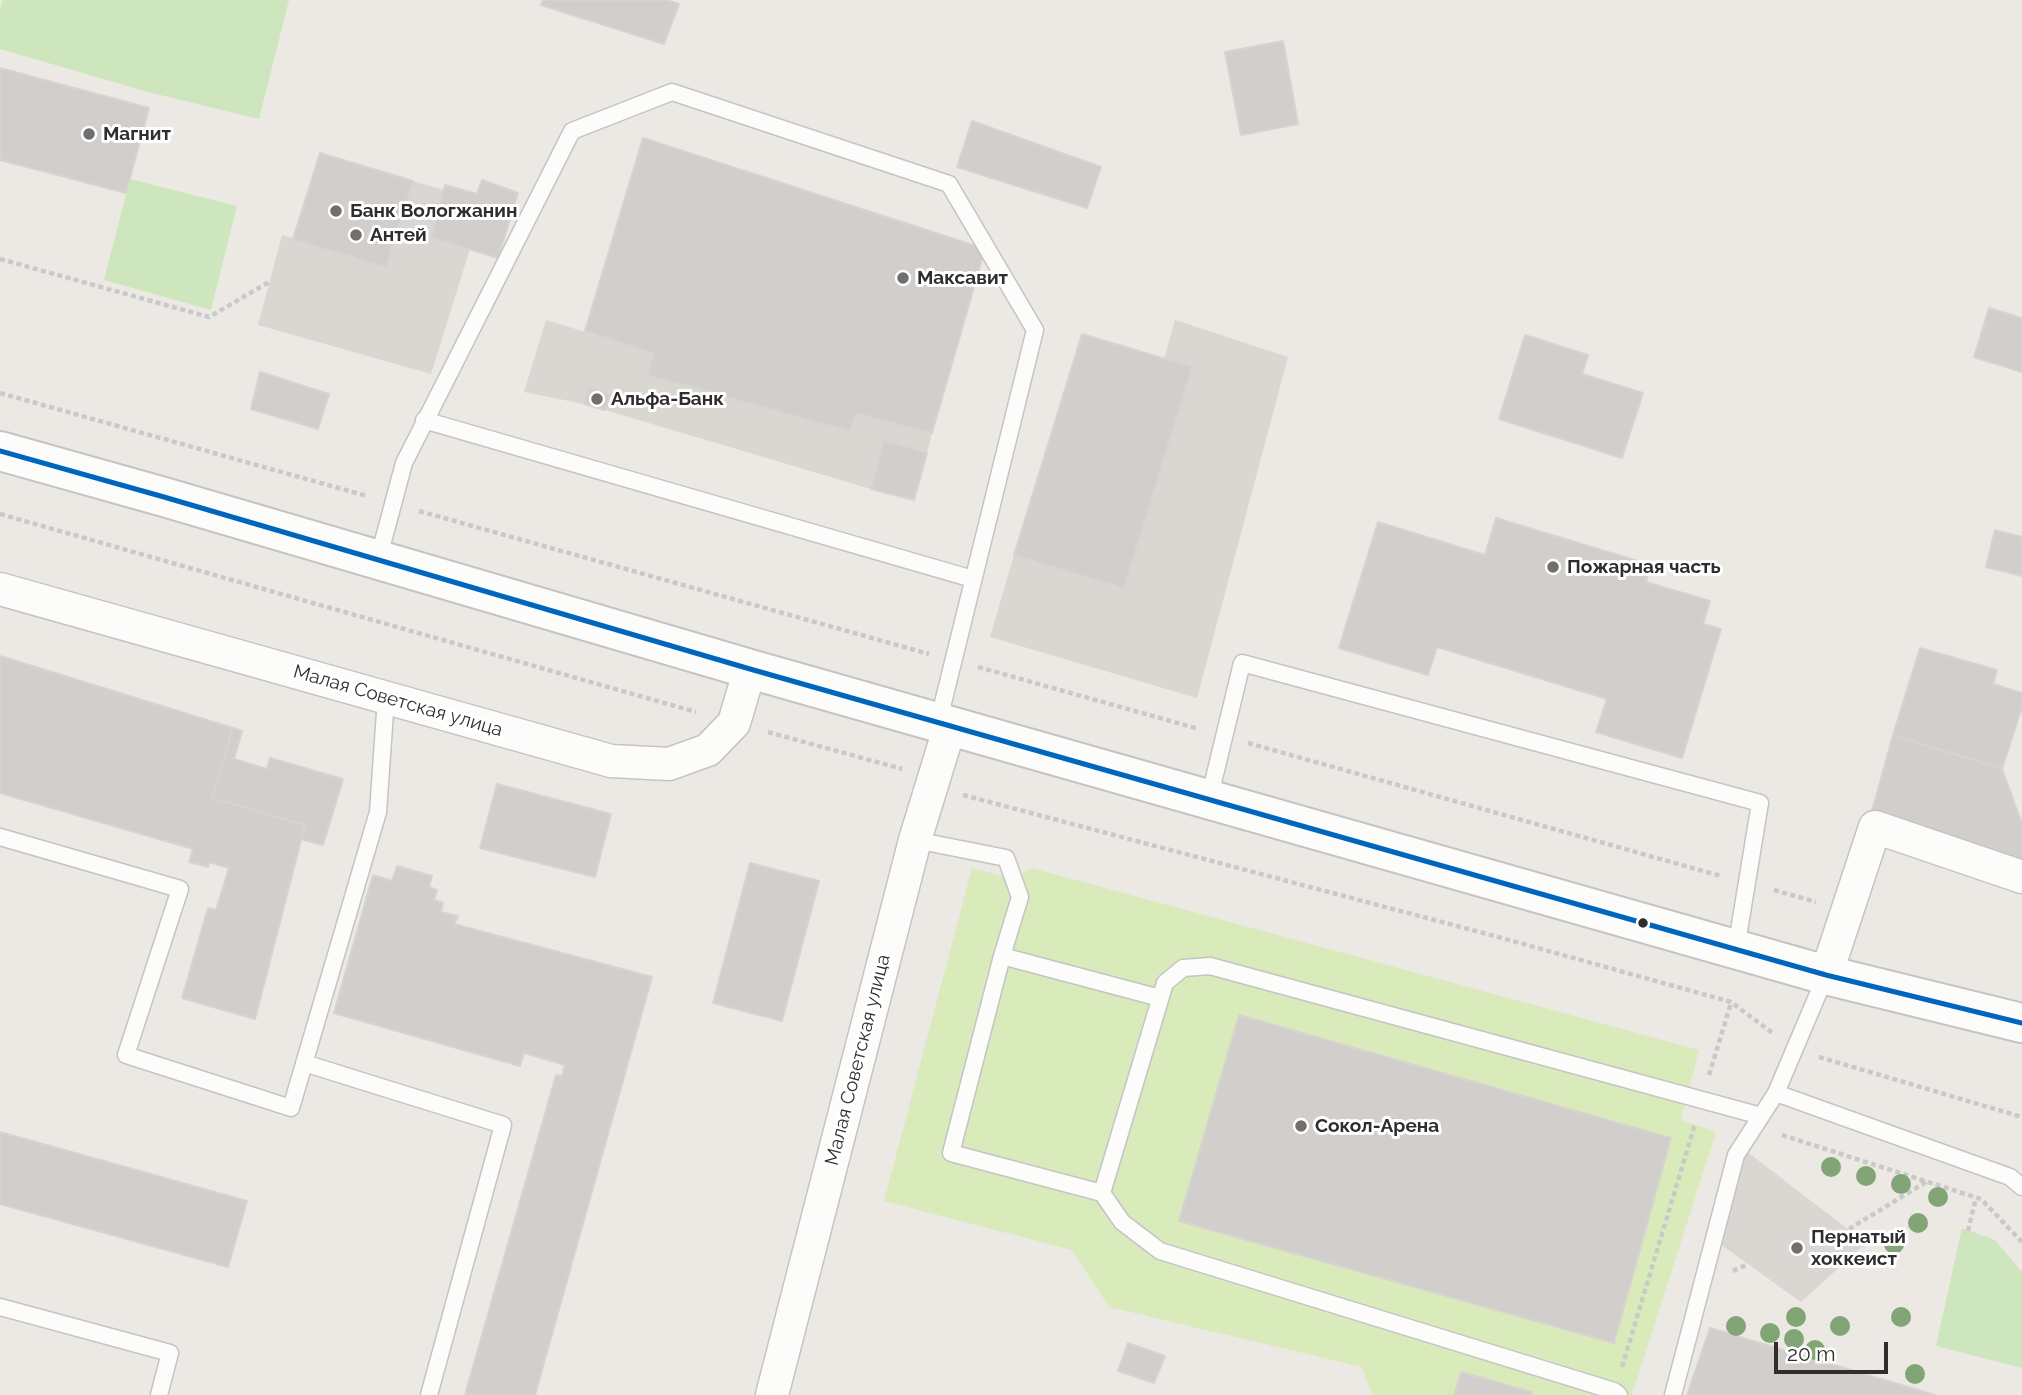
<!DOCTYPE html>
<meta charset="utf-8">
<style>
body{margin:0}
#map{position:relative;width:2022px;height:1395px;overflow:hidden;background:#ece8e4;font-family:Raleway,sans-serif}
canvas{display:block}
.scale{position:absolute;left:1774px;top:1342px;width:114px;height:32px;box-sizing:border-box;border:4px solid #2e2e2e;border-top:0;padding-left:9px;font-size:21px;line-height:24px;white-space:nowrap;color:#2e2e2e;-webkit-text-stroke:5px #fff;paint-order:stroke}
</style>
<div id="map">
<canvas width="2022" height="1395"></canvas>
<div class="scale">20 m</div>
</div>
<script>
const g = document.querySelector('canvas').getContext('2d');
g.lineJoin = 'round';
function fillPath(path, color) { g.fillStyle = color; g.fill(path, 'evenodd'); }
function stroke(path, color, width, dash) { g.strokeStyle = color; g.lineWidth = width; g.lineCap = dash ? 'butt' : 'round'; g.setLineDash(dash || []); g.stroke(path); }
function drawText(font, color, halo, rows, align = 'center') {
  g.font = font + ' Raleway,sans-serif'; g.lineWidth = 6; g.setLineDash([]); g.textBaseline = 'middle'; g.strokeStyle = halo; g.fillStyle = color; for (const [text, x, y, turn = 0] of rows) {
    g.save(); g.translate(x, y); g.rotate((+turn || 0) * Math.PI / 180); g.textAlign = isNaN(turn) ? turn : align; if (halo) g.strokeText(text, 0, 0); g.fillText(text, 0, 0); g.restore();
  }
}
const green = new Path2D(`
 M3,0H289L259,119L152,93L0,49V9Z
 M130,179L237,206L211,310L104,280Z
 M1962,1228L1995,1240L2022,1272V1368L1936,1346Z`);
const pitch = new Path2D(`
 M972,868L1014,879L1032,868L1699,1050L1681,1120L1716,1132L1632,1395H1372L1362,1367L1109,1307L1072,1250L884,1201Z`);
const plaza = new Path2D(`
 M413,181L444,190L431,237L470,249L431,374L258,325L282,235L386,267Z
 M546,320L654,353L649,376L849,431L856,413L932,433L927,453L884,441L871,489L605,410L611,394L589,387L584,404L524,392Z
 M1175,320L1288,357L1197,698L990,637L1014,555L1124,588L1191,368L1164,359Z
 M1746,1151L1866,1243L1801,1302L1720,1244Z`);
const building = new Path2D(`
 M543,0H666L679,4L664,44L541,5Z
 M1283,41L1298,124L1241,135L1225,52Z
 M0,68L149,108L126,193L0,160Z
 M972,121L1101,167L1087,208L957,167Z
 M643,138L985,249L932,433L856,413L850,431L648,375L654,353L585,331Z
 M320,153L413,181L386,267L293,239Z
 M482,180L518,193L498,258L431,237L445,185L477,194Z
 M1989,308L2022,318V372L1974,357Z
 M1082,334L1192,367L1124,588L1014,555Z
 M1525,335L1588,355L1582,374L1643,393L1622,458L1499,419Z
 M260,372L329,394L318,429L251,409Z
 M588,387L611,394L605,410L584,404Z
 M884,441L927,453L914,500L871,489Z
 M1496,518L1651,565L1646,582L1710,601L1703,624L1721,629L1682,758L1596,732L1607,699L1437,647L1428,675L1339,648L1378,522L1485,555Z
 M1995,530L2022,537V576L1986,567Z
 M1920,648L1997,670L1993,684L2022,693V707L2002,769L1893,735Z
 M0,656L233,728L212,798L305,825L255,1019L182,998L208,908L216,910L229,868L209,862L208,867L189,862L193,849L0,793Z
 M233,728L242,731L234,759L267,769L270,758L343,779L323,845L301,839L305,825L212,798Z
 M1893,735L2002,769L2022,824V861L1871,815Z
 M497,784L611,814L595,877L480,848Z
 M750,863L819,881L782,1021L713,1003Z
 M397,866L432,876L429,887L437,890L434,900L443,903L441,912L458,916L454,924L652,977L535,1395H465L556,1075L562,1076L565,1065L524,1053L520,1066L334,1013L373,875L392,881Z
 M1239,1015L1671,1138L1614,1343L1179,1221Z
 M0,1132L247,1201L228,1267L0,1204Z
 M1710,1328L1935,1395H1687Z
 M1128,1343L1165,1356L1154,1383L1118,1371Z
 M1461,1372L1532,1392L1531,1395H1454Z`);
const path = new Path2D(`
 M0,259L209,317L269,282
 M0,393L367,496
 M419,511L929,654
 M0,514L696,712
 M978,667L1199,729
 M768,732L902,769
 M1248,743L1721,876
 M963,795L1491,935L1731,1002L1774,1034
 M1774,890L1816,902
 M1819,1057L2022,1117
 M1709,1075L1731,1003
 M1782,1135L1981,1199L2022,1242
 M1849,1229L1926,1182
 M1968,1231L1976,1198
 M1733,1271L1748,1264
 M1622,1367L1695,1124`);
const lane = new Path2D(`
 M424,420L973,579
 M378,560L404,463L572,131L672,92L949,184L1035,330L938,723
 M1209,799L1242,663L1760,803L1736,949
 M0,837L180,889L126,1055L291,1108L378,812L386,698
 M915,840L1006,858L1020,897L1002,956
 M1826,975L1776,1093L2010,1177L2022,1187
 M304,1063L503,1125L429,1395
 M1102,1193L951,1153L1002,956L1160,998
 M0,1307L170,1353L159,1395
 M1619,1395L1614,1391L1160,1251L1122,1222L1102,1193L1165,983L1183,968L1210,966L1761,1116
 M1673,1395L1736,1155L1776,1093`);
const street = new Path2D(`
 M0,589L611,761L669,764L708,750L734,723L750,669
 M1826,975L1875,827L2022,877
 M772,1395L915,840L950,726`);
const secondary = new Path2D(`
 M0,451L164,497L750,669L1826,975L2022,1023`);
const bus1 = new Path2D(`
 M0,451L164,497L750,669L1826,975L2022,1023`);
const trees = [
 [1831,1167],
 [1866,1176],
 [1901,1184],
 [1938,1197],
 [1918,1223],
 [1894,1244],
 [1796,1317],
 [1901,1317],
 [1736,1326],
 [1840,1326],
 [1770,1333],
 [1794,1339],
 [1815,1350],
 [1915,1374]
];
const markers = [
 [89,134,7,"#706f6e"],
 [336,211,7,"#706f6e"],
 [356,235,7,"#706f6e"],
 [903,278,7,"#706f6e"],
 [597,399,7,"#706f6e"],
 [1553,567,7,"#706f6e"],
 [1643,923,6,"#2e2e2e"],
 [1301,1126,7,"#706f6e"],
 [1797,1248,7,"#706f6e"]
];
const poiNames = [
 ["Магнит",103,134],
 ["Банк Вологжанин",350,211],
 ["Антей",370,235],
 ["Максавит",917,278],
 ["Альфа-Банк",611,399],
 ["Пожарная часть",1567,567],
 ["Сокол-Арена",1315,1126],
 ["Пернатый",1811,1237],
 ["хоккеист",1811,1259]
];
const streetNames = [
 ["Малая Советская улица",398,701,16],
 ["Малая Советская улица",858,1060,-76]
];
fillPath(green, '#cee6be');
fillPath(pitch, '#d9eabb');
fillPath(plaza, '#dad6d2');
fillPath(building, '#d1cecb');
stroke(building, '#d7d4d0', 2);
stroke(lane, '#c5c4c5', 19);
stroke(street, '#c5c4c5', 35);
stroke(secondary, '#c5c4c5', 42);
stroke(path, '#c9c9c8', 4.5, [5, 3.5]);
stroke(lane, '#fcfcfb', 16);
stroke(street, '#fcfcfb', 32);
stroke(secondary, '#fcfcfb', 38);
stroke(bus1, '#0065bd', 5);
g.fillStyle = '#82a575';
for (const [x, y] of trees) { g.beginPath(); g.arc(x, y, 10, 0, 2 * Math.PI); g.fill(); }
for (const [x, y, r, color] of markers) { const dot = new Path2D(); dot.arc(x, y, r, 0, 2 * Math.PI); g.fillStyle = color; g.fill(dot); stroke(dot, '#fff', 2.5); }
drawText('bold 19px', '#2e2e2e', '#fff', poiNames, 'left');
drawText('19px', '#2e2e2e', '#fff', streetNames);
</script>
